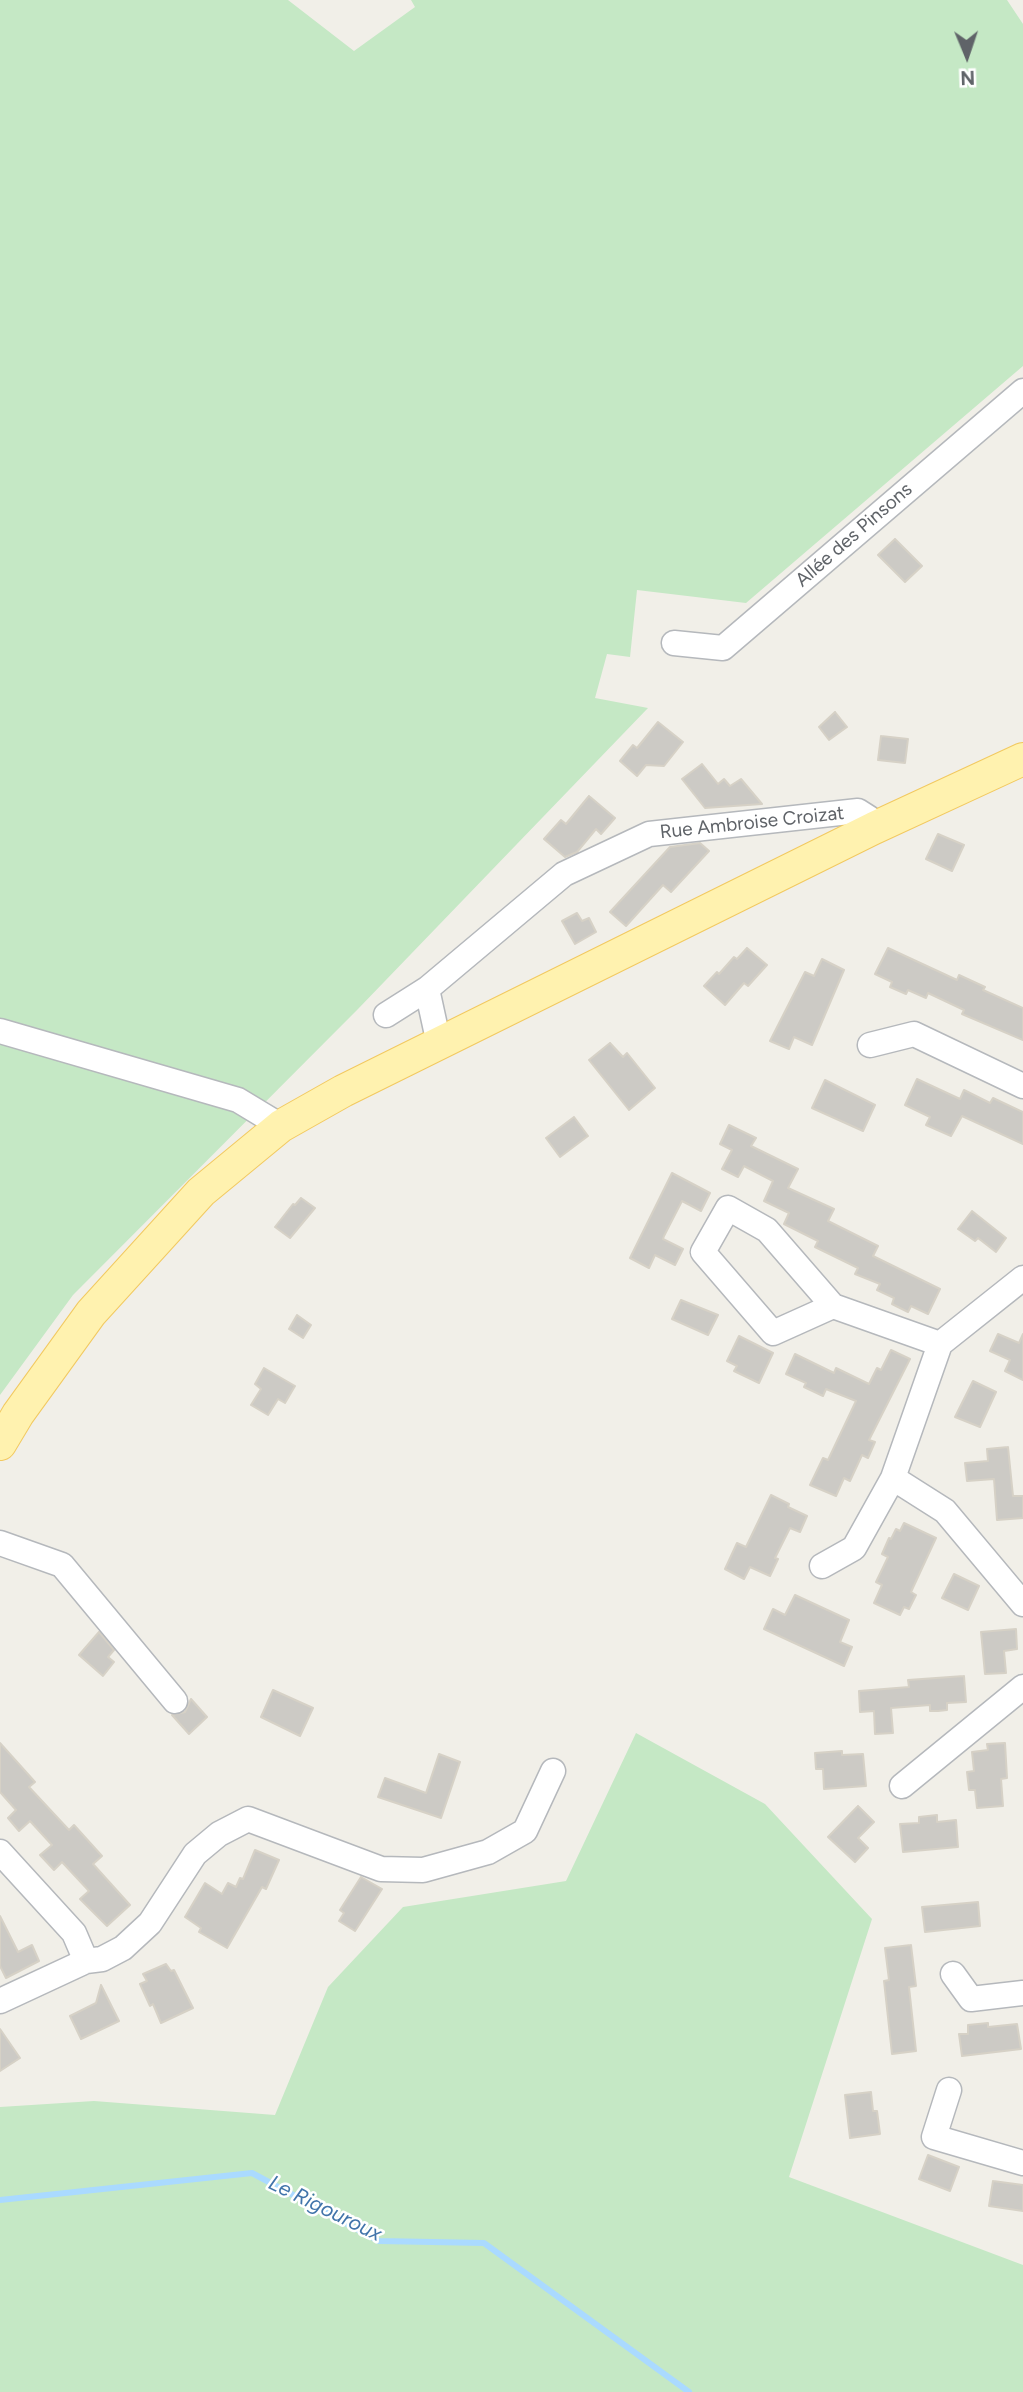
<!DOCTYPE html>
<html>
<head>
<meta charset="utf-8">
<style>
	body { margin:0 }
	#map { position:relative; width:1023px; height:2392px; overflow:hidden; background:#f1efe8; font-family:Figtree,sans-serif }
	canvas { display:block }
	.north { position:absolute; left:932px; top:21px; width:70px; height:70px; -webkit-text-stroke:5px #fff; paint-order:stroke; rotate:178deg; font-size:19px; font-weight:700; line-height:28px; text-align:center; color:#5f6368 }
	.north::after { content:''; display:block; margin:auto; width:24px; height:32px; background:#5f6368; clip-path:polygon(50% 0,100% 100%,50% 72%,0 100%) }
</style>
</head>
<body>
<div id="map">
<canvas width="1023" height="2392"></canvas>
<div class="north">N</div>
</div>
<script>
const c = document.querySelector('canvas').getContext('2d');
c.lineJoin = 'round';
function fillPath(path, color) { c.fillStyle = color; c.fill(path, 'evenodd'); }
const toPath = rows => new Path2D(rows.map(r => 'M' + r).join(''));
function trace(path, color, width, dash) { c.strokeStyle = color; c.lineWidth = width; c.lineCap = dash ? 'butt' : 'round'; c.setLineDash(dash || []); c.stroke(path); }
function write(font, color, halo, rows, align = 'center') {
  c.font = font + ' Figtree,sans-serif'; c.lineWidth = 5; c.setLineDash([]); c.textBaseline = 'middle'; c.strokeStyle = halo; c.fillStyle = color; for (const [text, x, y, turn = 0] of rows) {
    c.save(); c.translate(x, y); c.rotate((+turn || 0) * Math.PI / 180); c.textAlign = isNaN(turn) ? turn : align; if (halo) c.strokeText(text, 0, 0); c.fillText(text, 0, 0); c.restore();
  }
}
fillPath(toPath([
	[0,0,288,0,354,51,415,7,411,0,1007,0,1023,24,1023,366,746,603,637,590,630,657,607,654,595,698,648,708,358,1009,73,1295,0,1395],
	[636,1733,765,1804,872,1919,789,2177,1023,2265,1023,2392,0,2392,0,2107,94,2101,275,2115,328,1987,403,1907,566,1881]
]), '#c5e8c5');
trace(toPath([
	[0,2200,252,2173,379,2241,484,2243,689,2392]
]), '#aadaff', 6);
const building = toPath([
	[895,539,922,566,905,582,878,555,895,539],
	[835,712,847,727,829,740,819,727,835,712],
	[658,722,683,742,664,766,646,765,637,776,620,761,633,745,637,748,658,722],
	[881,736,908,739,905,763,878,760,881,736],
	[702,764,718,784,724,779,730,786,741,779,762,804,705,808,682,779,702,764],
	[589,796,615,818,601,834,596,829,577,852,565,857,544,839,561,820,566,824,589,796],
	[938,834,964,845,952,871,926,859,938,834],
	[700,843,709,851,671,892,663,885,626,926,610,912,670,847,700,843],
	[577,913,582,921,589,918,596,932,575,944,562,921,577,913],
	[747,948,767,965,748,986,744,983,725,1005,704,986,717,972,719,974,734,957,737,959,747,948],
	[888,948,957,980,959,975,985,987,983,990,1023,1008,1023,1040,962,1014,964,1010,928,993,926,998,908,990,906,994,890,987,892,982,875,974,888,948],
	[822,959,844,970,812,1045,794,1037,789,1049,770,1041,805,972,814,976,822,959],
	[610,1043,623,1057,627,1053,655,1088,629,1110,589,1060,610,1043],
	[917,1079,960,1099,964,1090,990,1103,993,1098,1023,1112,1023,1144,962,1116,951,1136,926,1125,930,1117,905,1105,917,1079],
	[825,1080,875,1105,863,1131,812,1108,825,1080],
	[574,1117,588,1136,560,1157,546,1138,574,1117],
	[729,1125,756,1138,751,1146,798,1169,788,1188,834,1209,828,1221,878,1246,873,1256,940,1289,928,1314,911,1306,908,1312,892,1304,894,1298,877,1290,880,1284,855,1274,858,1268,815,1247,818,1241,784,1224,789,1213,764,1201,773,1181,744,1166,738,1177,722,1169,732,1150,720,1144,729,1125],
	[672,1173,710,1193,701,1211,682,1201,664,1236,663,1239,683,1249,675,1265,655,1255,649,1268,630,1258,672,1173],
	[301,1198,315,1208,290,1238,275,1227,293,1204,295,1205,301,1198],
	[972,1211,1006,1238,996,1252,978,1238,975,1241,958,1229,972,1211],
	[681,1300,718,1315,708,1335,672,1319,681,1300],
	[297,1315,311,1325,303,1338,289,1329,297,1315],
	[998,1334,1019,1343,1023,1334,1023,1380,1005,1371,1010,1360,990,1351,998,1334],
	[739,1336,773,1353,759,1383,734,1371,737,1366,727,1361,739,1336],
	[891,1350,910,1359,869,1440,875,1442,868,1458,862,1455,850,1481,844,1478,836,1496,810,1485,823,1458,828,1460,856,1401,826,1389,823,1396,804,1387,806,1383,786,1374,795,1354,834,1373,836,1368,869,1384,877,1368,881,1370,891,1350],
	[264,1368,295,1386,285,1403,278,1399,268,1415,251,1405,261,1389,255,1384,264,1368],
	[973,1381,996,1392,980,1427,955,1417,973,1381],
	[1008,1447,1013,1496,1023,1496,1023,1518,997,1520,994,1479,967,1481,965,1463,988,1461,987,1449,1008,1447],
	[771,1495,789,1504,788,1507,807,1516,800,1532,790,1528,775,1558,778,1559,770,1576,750,1567,744,1579,725,1569,737,1543,746,1547,771,1495],
	[904,1523,936,1538,911,1592,916,1595,909,1609,904,1607,900,1615,874,1603,882,1585,876,1582,888,1557,882,1554,889,1538,891,1539,896,1529,900,1531,904,1523],
	[954,1574,979,1586,968,1610,942,1598,954,1574],
	[795,1595,849,1620,840,1642,852,1647,844,1666,764,1629,773,1609,785,1615,795,1595],
	[1016,1629,1017,1649,1004,1651,1006,1673,985,1674,981,1632,1016,1629],
	[99,1632,114,1650,108,1657,114,1662,103,1676,79,1655,99,1632],
	[964,1676,966,1702,947,1703,947,1710,938,1711,930,1711,930,1705,891,1708,893,1733,875,1734,874,1711,860,1712,859,1691,909,1687,908,1680,964,1676],
	[273,1690,313,1708,300,1736,261,1717,273,1690],
	[191,1699,207,1717,189,1734,172,1715,185,1712,191,1699],
	[0,1743,35,1782,29,1787,69,1830,74,1825,102,1856,93,1864,130,1905,107,1926,80,1899,89,1891,62,1862,54,1870,40,1855,52,1845,30,1821,19,1831,8,1818,16,1810,0,1792,0,1743],
	[1005,1743,1007,1778,1001,1779,1003,1806,977,1808,975,1790,969,1790,967,1772,974,1771,972,1752,988,1750,987,1744,1005,1743],
	[842,1751,842,1755,863,1754,866,1786,824,1789,823,1769,816,1769,815,1753,842,1751],
	[439,1754,460,1762,441,1818,378,1797,385,1778,426,1793,439,1754],
	[858,1806,874,1822,858,1838,868,1848,855,1862,828,1837,858,1806],
	[937,1815,937,1822,956,1820,958,1847,903,1852,900,1824,919,1823,919,1817,937,1815],
	[255,1850,279,1860,266,1889,262,1887,227,1948,199,1932,201,1928,185,1917,205,1883,222,1894,228,1883,236,1887,240,1878,243,1879,255,1850],
	[361,1877,382,1889,355,1931,339,1921,344,1913,340,1910,361,1877],
	[978,1902,980,1926,925,1932,922,1907,978,1902],
	[0,1916,18,1952,32,1945,39,1961,6,1978,0,1966,0,1916],
	[911,1945,916,1986,909,1987,916,2051,892,2054,884,1981,889,1980,885,1948,911,1945],
	[166,1964,171,1971,174,1970,193,2008,161,2023,153,2004,150,2006,140,1984,147,1981,143,1974,166,1964],
	[101,1985,119,2021,81,2039,70,2016,96,2003,101,1985],
	[988,2023,988,2027,1017,2024,1021,2049,962,2056,959,2034,968,2034,968,2025,988,2023],
	[0,2029,20,2058,0,2071,0,2029],
	[871,2092,873,2111,877,2111,880,2134,850,2138,845,2095,871,2092],
	[928,2155,959,2167,950,2191,919,2179,928,2155],
	[993,2181,1023,2185,1023,2211,989,2206,993,2181]
]);
fillPath(building, '#cccac5');
trace(building, '#d6d1c6', 2);
const minor = toPath([
	[674,643,723,648,1023,391],
	[427,989,439,1044],
	[386,1015,427,989,564,874,649,834,858,811,869,818,874,828],
	[0,1031,238,1100,281,1126],
	[870,1045,914,1034,1023,1086],
	[1023,1278,940,1344,893,1478,945,1511,1023,1604],
	[833,1306,773,1333,703,1252,728,1208,767,1230,833,1306,940,1344],
	[0,1543,62,1565,175,1701],
	[822,1566,854,1548,893,1478],
	[902,1786,1023,1687],
	[0,1852,74,1933,86,1961],
	[953,1974,971,1999,1023,1993],
	[0,2001,86,1961,102,1959,123,1948,150,1923,195,1854,219,1834,248,1819,381,1869,423,1870,488,1852,525,1831,553,1771],
	[949,2090,934,2137,1023,2163]
]);
const major = toPath([
	[0,1444,18,1414,91,1313,201,1192,281,1126,343,1091,874,828,1023,759]
]);
trace(minor, '#b5b8bc', 27);
trace(major, '#f2c960', 34);
trace(minor, '#fff', 24);
trace(major, '#fff2af', 32);
write('19px', '#5f6368', '#fff', [
	["Allée des Pinsons",854,535,-41],
	["Rue Ambroise Croizat",752,823,-6]
]);
write('italic 21px', '#4174aa', '#fff', [
	["Le Rigouroux",325,2209,26]
]);
</script>
</body>
</html>
